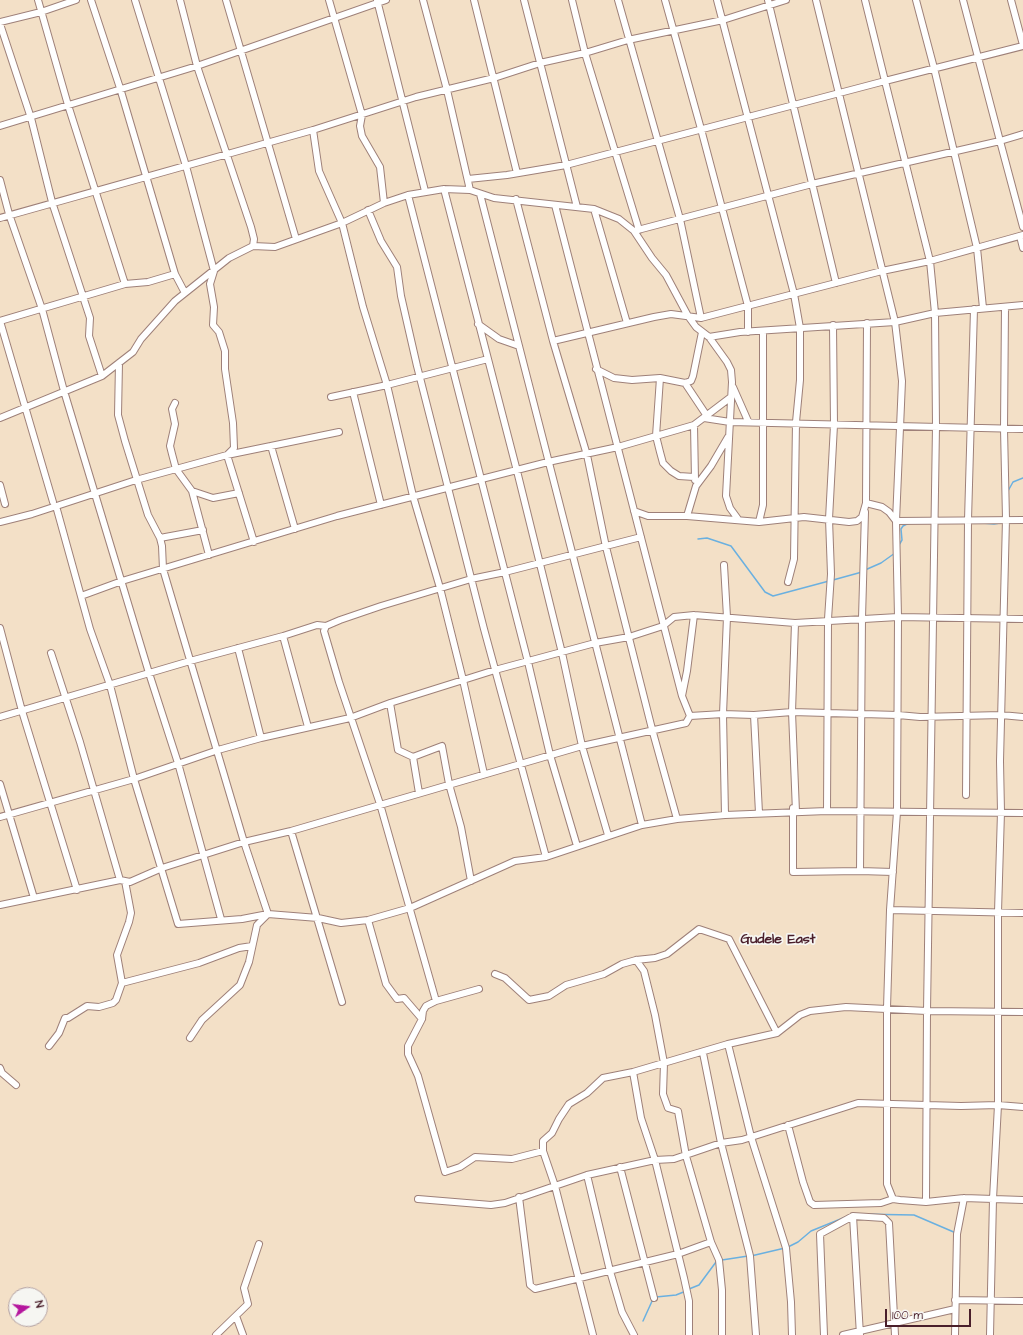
<!DOCTYPE html>
<html>
<head>
<meta charset="utf-8">
<style>
	body { margin:0 }
	#map { position:relative; width:1023px; height:1335px; overflow:hidden; background:#f3e0c7; font-family:"Architects Daughter",sans-serif }
	canvas { display:block }
	.north { position:absolute; left:8px; top:1287px; width:40px; height:40px; box-sizing:border-box; background:#f6f6f2; border:1px solid #b1a0a2; border-radius:50%; rotate:76deg; font-size:11px; font-weight:700; line-height:16px; text-align:center; color:#4a1f2b }
	.north::after { content:''; display:block; margin:auto; width:14px; height:18px; background:#b5179e; clip-path:polygon(50% 0,100% 100%,50% 72%,0 100%) }
	.scale { position:absolute; left:885px; top:1309px; width:86px; height:18px; box-sizing:border-box; border:2px solid #4a1f2b; border-top:0; padding-left:5px; font-size:12px; line-height:14px; white-space:nowrap; color:#4a1f2b; -webkit-text-stroke:3px #f6f6f2; paint-order:stroke }
</style>
</head>
<body>
<div id="map">
<canvas width="1023" height="1335"></canvas>
<div class="north">N</div>
<div class="scale">100 m</div>
</div>
<script>
const c = document.querySelector('canvas').getContext('2d');
c.lineJoin = 'round';
const toPath = rows => new Path2D(rows.map(r => 'M' + r).join(''));
function trace(path, color, width, dash) { c.strokeStyle = color; c.lineWidth = width; c.lineCap = dash ? 'butt' : 'round'; c.setLineDash(dash || []); c.stroke(path); }
function write(font, color, halo, rows, align = 'center') {
  c.font = font + ' "Architects Daughter",sans-serif'; c.lineWidth = 3.5; c.setLineDash([]); c.textBaseline = 'middle'; c.strokeStyle = halo; c.fillStyle = color; for (const [text, x, y, turn = 0] of rows) {
    c.save(); c.translate(x, y); c.rotate((+turn || 0) * Math.PI / 180); c.textAlign = isNaN(turn) ? turn : align; if (halo) c.strokeText(text, 0, 0); c.fillText(text, 0, 0); c.restore();
  }
}
trace(toPath([
	[1008,491,1013,482,1023,478],
	[982,523,994,524,1000,523],
	[698,539,707,538,731,546,765,592,773,596,829,581],
	[899,545,902,540,901,529,903,526,909,523],
	[865,570,881,563,895,553],
	[833,580,862,572],
	[856,1214,914,1215,956,1233],
	[788,1247,798,1242,811,1231,848,1216],
	[751,1256,785,1248],
	[722,1260,748,1256],
	[689,1289,699,1285,716,1262],
	[656,1297,676,1295,686,1291],
	[643,1321,653,1299]
]), '#6ab0e0', 1.5);
const street = toPath([
	[38,0,68,105,125,284],
	[91,0,120,88,175,274,185,293],
	[135,0,186,166,214,271,210,284,214,307,213,325,219,332,225,351,225,369,233,423,234,448,227,455,254,542],
	[180,0,197,66,251,227,254,239,253,246],
	[226,0,296,239],
	[329,0,362,115,360,126,362,136,380,167,384,203],
	[377,0,425,191],
	[423,0,447,90,470,190],
	[474,0,517,173],
	[524,0,577,207],
	[572,0,585,53,639,230],
	[618,0,680,219,701,318],
	[665,0,701,129,748,306,748,332],
	[717,0,794,294,800,328,800,380,796,422,794,559,788,582],
	[768,0,836,283],
	[816,0,895,322,902,381,896,521,898,617,897,812,890,910,887,1008,887,1184,893,1199,900,1200,926,1202,964,1198,1023,1200],
	[865,0,885,81,1023,46],
	[916,0,934,68,977,248,983,308],
	[1011,0,1023,45],
	[0,22,41,12,76,0],
	[0,24,31,118,52,202,90,318,89,336,102,376],
	[0,126,197,66,386,0],
	[313,130,319,171,342,223,363,307,387,385,413,496,440,588,463,680,484,774],
	[1023,134,1000,141,1023,227],
	[468,179,507,175,566,165,885,81,930,261,935,313,936,426,927,1011,926,1202],
	[0,180,9,214,42,309,64,391,149,673,178,763,221,919],
	[480,194,642,825],
	[408,195,528,662,550,755,577,846],
	[516,199,553,341,587,455,606,547,652,729,677,819],
	[555,205,682,696],
	[594,209,627,323],
	[368,210,381,241,397,267,401,296,417,366,484,629,546,857],
	[0,218,313,130,416,97,494,78,540,63,585,53,628,40,723,20,786,0],
	[634,231,812,184,1000,141,963,0],
	[1020,236,1023,248],
	[0,321,53,502],
	[0,321,125,284,148,282,175,274],
	[478,324,499,339,519,346],
	[709,337,740,332,895,322,935,313,1023,305],
	[553,341,654,317,671,314,701,318,882,271,930,261,1023,235],
	[119,363,118,415,125,441,148,515,160,538,162,546,163,569,244,842,268,914,257,925,249,962,240,985,202,1020,190,1038],
	[596,369,614,378,632,380,660,378,685,383,691,381,693,376,702,332],
	[660,378,656,436,660,452,663,463,671,471,679,476,694,477],
	[685,383,707,416],
	[733,387,748,421],
	[353,392,381,505],
	[331,397,387,385,488,359],
	[175,403,172,409,175,424,170,446,172,454,176,469,192,491,209,555],
	[0,418,102,376,133,352,141,339,175,301,229,258,253,246,275,247,342,223,384,203,408,195,444,189,470,190,494,198,594,209,619,219,634,231,652,258,666,275,688,316,696,327,709,337,727,362,731,370,732,382,726,496,730,508,738,519],
	[704,418,730,422,1023,429],
	[694,425,695,480],
	[271,446,295,529],
	[0,485,5,504],
	[192,491,213,498,239,493],
	[866,503,882,507,889,512,896,521,1023,520],
	[56,506,90,629,110,685,134,779,178,924,242,919,268,914,318,918,341,923,368,920,410,908,515,861,546,857,642,825,677,819,725,815,827,811,828,621],
	[634,511,648,516,687,516,759,522,804,517,849,522,857,521,862,517,866,503,867,323],
	[687,516,696,486,711,466,728,437],
	[0,522,32,514,136,480,227,455,339,432],
	[759,522,763,505,763,331],
	[160,538,203,530],
	[724,565,727,617,723,714,725,815],
	[81,596,122,581,337,516,548,462,618,447,694,425,731,397],
	[828,619,831,574,829,519,834,425,833,325],
	[795,623,792,712,796,812],
	[0,628,22,711,77,890],
	[283,636,308,727],
	[238,648,261,738],
	[51,653,80,742,120,880],
	[390,703,398,750,413,757,419,793],
	[754,715,759,813],
	[690,716,682,696,687,671,694,615],
	[0,717,190,661,283,636,317,625,326,626],
	[413,757,442,746,449,784,461,827,471,881],
	[0,784,34,898],
	[966,795,968,520,974,309],
	[793,808,793,872,860,871,893,872],
	[827,811,1023,813],
	[0,817,134,779,218,750,261,738,350,718,390,703,495,670,595,643,629,637,663,626,674,617,694,615,795,623,898,617,1023,619],
	[291,831,342,1002],
	[608,835,582,746,686,723,690,716,723,714,754,715,792,712,898,715,920,717,1001,715,1023,717],
	[860,871,862,618,865,512],
	[0,905,120,880,130,882,162,868,244,842,291,831,582,746,562,653,517,471,444,189],
	[890,910,1023,913],
	[368,920,386,984,397,999,404,998,422,1019],
	[636,960,644,971,655,1015,664,1063,663,1094,668,1108,678,1111,686,1156,711,1242,719,1260,722,1290,722,1335],
	[495,974,505,978,529,1000,549,996,566,985,604,974,622,964,636,960,655,958,667,954,699,929,729,939,777,1033],
	[122,983,199,963,239,948,252,946],
	[479,989,436,1001,426,1006,423,1011,422,1019,408,1046,408,1054,418,1076,445,1172,460,1167,475,1157,512,1159,543,1151,555,1186,593,1335],
	[436,1001,380,804,339,682,324,631,326,626,340,620,381,606,471,579,505,572,641,537],
	[728,1044,751,1137,786,1248,791,1302,792,1335],
	[49,1046,59,1033,65,1018,68,1018,87,1006,99,1007,113,1003,116,1000,122,983,117,955,129,922,131,913,125,881],
	[703,1053,721,1143,750,1256,756,1335],
	[0,1068,2,1073,16,1085],
	[633,1072,641,1118,655,1160,684,1278,689,1301,689,1335],
	[788,1125,803,1182,810,1202,814,1205,881,1203,893,1199],
	[543,1151,543,1141,552,1133,559,1119,569,1104,587,1093,603,1078,633,1072,728,1044,777,1033,800,1015,810,1011,846,1007,927,1011,1023,1012],
	[620,1167,654,1298],
	[587,1175,610,1271,622,1312,634,1335],
	[519,1197,530,1285,535,1289,678,1254,711,1242],
	[418,1199,491,1205,505,1203,587,1175,655,1160,674,1159,721,1143,742,1140,858,1103,961,1106,998,1105,1023,1107],
	[853,1216,860,1335],
	[955,1300,1023,1301],
	[236,1316,243,1335],
	[216,1335,248,1304,244,1288,259,1244],
	[824,1335,820,1234,853,1216,884,1218,889,1223,895,1335],
	[843,1335,955,1309],
	[955,1335,957,1234,964,1198],
	[990,1335,993,1199,998,1105,998,912,1001,812,1000,761,1006,519,1004,429,1005,307]
]);
trace(street, '#9e8079', 8);
trace(street, '#fff', 6);
write('bold 14px', '#4a1f2b', '#f6f6f2', [
	["Gudele East",778,940]
]);
</script>
</body>
</html>
